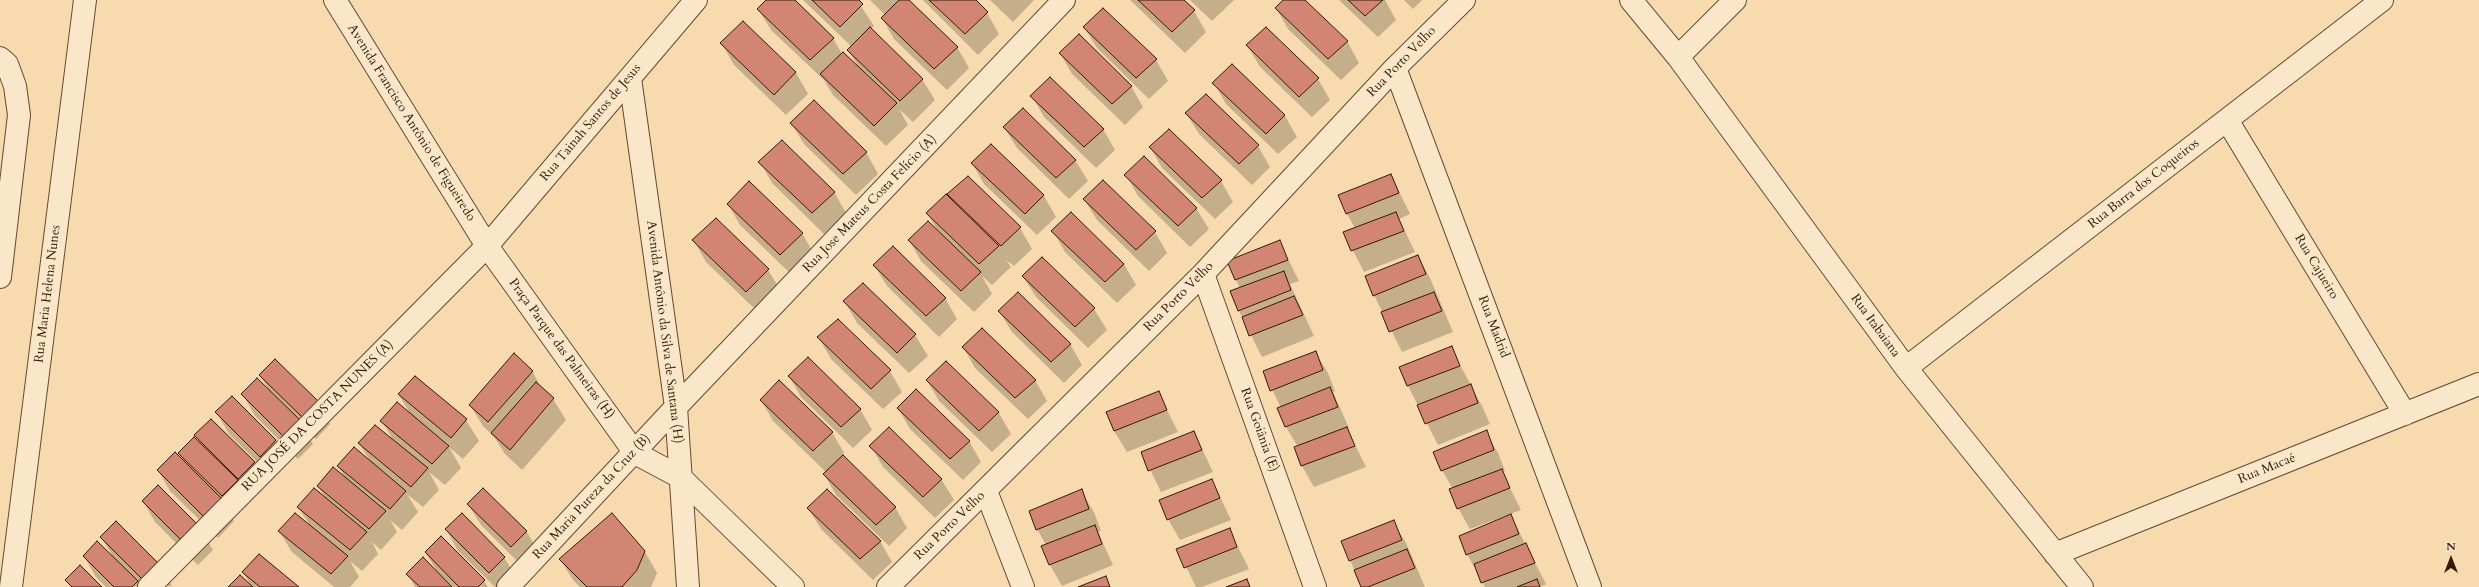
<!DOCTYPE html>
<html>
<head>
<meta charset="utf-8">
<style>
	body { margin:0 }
	#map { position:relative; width:2479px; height:587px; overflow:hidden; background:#f7daad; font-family:Cardo,serif }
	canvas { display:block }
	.north { position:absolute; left:2431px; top:539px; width:40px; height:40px; -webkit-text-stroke:3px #fae7ca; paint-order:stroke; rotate:0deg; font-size:11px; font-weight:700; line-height:16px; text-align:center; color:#331a04 }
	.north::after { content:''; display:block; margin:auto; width:14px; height:18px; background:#331a04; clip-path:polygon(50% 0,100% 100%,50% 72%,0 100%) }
</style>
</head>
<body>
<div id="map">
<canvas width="2479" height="587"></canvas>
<div class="north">N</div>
</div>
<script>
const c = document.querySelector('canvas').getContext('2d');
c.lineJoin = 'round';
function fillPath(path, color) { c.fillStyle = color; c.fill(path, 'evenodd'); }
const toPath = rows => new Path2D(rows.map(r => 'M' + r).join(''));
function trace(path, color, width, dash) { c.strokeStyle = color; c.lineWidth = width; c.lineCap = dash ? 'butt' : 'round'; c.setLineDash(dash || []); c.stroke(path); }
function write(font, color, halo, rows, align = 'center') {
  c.font = font + ' Cardo,serif'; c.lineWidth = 4; c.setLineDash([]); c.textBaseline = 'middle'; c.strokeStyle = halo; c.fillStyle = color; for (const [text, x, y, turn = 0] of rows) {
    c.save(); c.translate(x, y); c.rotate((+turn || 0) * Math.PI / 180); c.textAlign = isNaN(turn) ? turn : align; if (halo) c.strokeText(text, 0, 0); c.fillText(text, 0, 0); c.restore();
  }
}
fillPath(toPath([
	[768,0,793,0,833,38,842,54,858,66,848,50,852,47,803,0,857,0,874,26,871,29,922,79,935,100,913,122,899,109,908,125,886,146,833,95,824,80,771,30,758,9],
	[870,0,908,0,957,47,969,68,947,90,894,39,882,18,885,15],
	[923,0,974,0,987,13,999,34,978,55],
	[990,0,1034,0,1013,22],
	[1130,0,1183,0,1194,11,1206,32,1185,53],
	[1190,0,1234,0,1212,21],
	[1285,0,1304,0,1347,41,1359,63,1341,80,1288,29,1276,8],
	[1339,0,1385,0,1396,20,1378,37],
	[1404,0,1422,0,1413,9],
	[1103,9,1156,60,1168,81,1149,99,1097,48,1084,27],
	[743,22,796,73,808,94,786,115,734,65,722,44],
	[1247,45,1318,79,1330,100,1312,117,1260,67],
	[1060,53,1131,86,1143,107,1125,125,1072,74],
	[1232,65,1285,116,1297,137,1278,154,1226,104,1214,83],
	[1205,95,1258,146,1270,167,1252,185,1199,134,1186,113],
	[1032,96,1103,129,1115,150,1096,168,1044,117],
	[791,123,866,152,878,174,856,195,804,144],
	[1004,127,1075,160,1088,181,1069,199,1017,148],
	[991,146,1044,196,1056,217,1037,235,984,184,972,163],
	[1150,147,1221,181,1233,202,1215,219,1162,168],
	[760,162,834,192,846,213,824,234,772,183],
	[1126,175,1196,208,1209,229,1190,247,1138,196],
	[1391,175,1410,214,1399,219,1415,252,1364,272,1344,233,1355,228,1347,214],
	[1103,181,1155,232,1167,253,1149,271,1097,220,1084,199],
	[949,194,1020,228,1032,249,1014,266,1006,260,1011,267,992,285,982,276,992,294,974,312,921,261,909,240,938,231,927,213,952,201],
	[728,204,802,233,814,254,793,276,740,225],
	[716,219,768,270,781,291,758,312,706,262,694,241],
	[1053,231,1124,264,1136,285,1117,303,1065,252],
	[1279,241,1299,281,1290,284,1314,336,1262,357,1239,311,1240,288,1236,280],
	[1418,256,1430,278,1453,332,1402,352,1374,295],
	[1042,258,1094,309,1107,330,1088,348,1036,297,1023,276],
	[874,265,945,298,957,319,939,337,887,286],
	[863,284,915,335,928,356,909,373,857,323,845,302],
	[999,311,1070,344,1082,365,1064,383,1012,332],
	[819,338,890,371,902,392,883,409,831,359],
	[963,347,1035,380,1047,401,1028,419,975,368],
	[1451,348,1482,406,1490,424,1438,445,1408,386],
	[1315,352,1328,373,1335,391,1333,392,1349,428,1347,429,1366,467,1314,487,1302,466,1295,448,1298,447,1286,427,1279,408,1281,408,1264,372],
	[946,362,999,413,1011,434,992,452,939,401,927,380],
	[532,371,541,387,553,399,566,420,522,470,505,454,495,438,483,426,470,405],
	[260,375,318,403,330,424,316,439,304,428,313,444,298,459,255,416,243,395,270,392],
	[789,376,860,409,872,430,853,448,801,397],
	[415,377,466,420,479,441,463,459,449,447,461,468,445,485,429,472,439,490,423,507,407,494,418,512,402,530,390,520,397,532,381,550,372,542,378,554,362,571,350,561,359,577,350,587,334,587,292,552,279,531,309,524,298,507,325,498,318,486,345,478,338,466,370,461,359,443,393,440,382,421,411,415,399,395],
	[1158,392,1178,432,1127,452,1114,431],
	[232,397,276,441,288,462,272,477,229,434,217,413],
	[761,400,832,432,844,453,842,456,895,507,907,528,889,546,836,495,824,474,826,472,773,421],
	[898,408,969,441,981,462,963,480,910,429],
	[211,420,254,463,266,484,229,512,234,521,218,538,170,491,158,470,184,461,179,453,201,445,196,435],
	[1194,432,1213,472,1161,492,1142,453],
	[1486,432,1498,453,1505,471,1502,472,1521,510,1470,529,1458,508,1453,489,1442,470],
	[871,446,941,479,954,500,935,518,883,467],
	[1212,480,1231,520,1180,540,1168,519],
	[483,489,527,532,539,553,524,568,481,525,468,504],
	[1081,491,1094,512,1101,531,1098,532,1113,565,1062,586,1050,565,1043,546,1046,545,1037,529],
	[143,501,201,529,213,550,198,565,155,522],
	[808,508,880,541,892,562,873,580,821,529],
	[1511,516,1546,584,1540,587,1485,587,1467,554],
	[1393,522,1406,543,1425,587,1362,587,1350,560],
	[446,529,504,557,517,579,508,587,495,587,458,551],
	[1229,529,1249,569,1202,587,1196,587,1178,550],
	[101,537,159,565,172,586,106,587,96,577,84,556,112,555],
	[645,552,657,573,651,587,580,587,573,580,560,559],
	[426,553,484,581,488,587,415,587,408,574,438,573],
	[243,572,297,587,230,587,251,586]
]), '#0003');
const building = toPath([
	[766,0,795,0,834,38,810,60,757,9,766,0],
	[812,0,859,0,863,4,840,27,812,0],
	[899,0,909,0,958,47,934,69,881,18,899,0],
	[929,0,976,0,988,12,965,34,929,0],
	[1138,0,1184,0,1195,10,1172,32,1138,0],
	[1283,0,1305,0,1348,41,1328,59,1275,8,1283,0],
	[1348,0,1383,0,1365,16,1348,0],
	[1103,8,1157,59,1136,78,1083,27,1103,8],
	[743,21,796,72,774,95,720,43,743,21],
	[870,27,923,79,900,101,847,50,870,27],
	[1266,27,1319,78,1299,97,1246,45,1266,27],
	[1079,34,1132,86,1112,104,1059,53,1079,34],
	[843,52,897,103,874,126,820,74,843,52],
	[1232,64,1285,115,1266,134,1212,83,1232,64],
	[1050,77,1104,129,1084,147,1030,96,1050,77],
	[1206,94,1259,145,1239,164,1185,113,1206,94],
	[814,100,867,152,843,174,790,123,814,100],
	[1023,108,1076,160,1056,178,1003,127,1023,108],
	[1169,129,1222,180,1202,198,1149,147,1169,129],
	[782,140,835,192,812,213,758,162,782,140],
	[991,144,1044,195,1025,214,971,163,991,144],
	[1144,156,1197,208,1178,226,1124,175,1144,156],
	[1391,174,1399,193,1346,214,1338,195,1391,174],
	[968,176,1021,227,1001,246,947,194,968,176],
	[1103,180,1156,231,1136,250,1083,199,1103,180],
	[749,181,803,233,780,255,727,204,749,181],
	[946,194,999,246,979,264,926,213,946,194],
	[1071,212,1124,264,1105,282,1051,231,1071,212],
	[1396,212,1404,231,1351,251,1343,232,1396,212],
	[716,218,769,269,746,292,692,240,716,218],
	[928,221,981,272,961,291,908,240,928,221],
	[1280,240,1288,260,1235,280,1227,261,1280,240],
	[893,246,946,298,926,316,873,265,893,246],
	[1418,255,1426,274,1373,296,1365,276,1418,255],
	[1042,257,1095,308,1075,327,1022,276,1042,257],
	[1284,271,1291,290,1238,311,1230,291,1284,271],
	[863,283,916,334,897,353,843,301,863,283],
	[1018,292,1071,344,1051,362,998,311,1018,292],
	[1434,292,1442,311,1389,332,1381,312,1434,292],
	[1294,296,1303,315,1249,336,1242,317,1294,296],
	[838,319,891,370,871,389,817,337,838,319],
	[982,328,1036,380,1015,398,962,347,982,328],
	[1452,346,1460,366,1407,386,1399,367,1452,346],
	[1316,351,1323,370,1270,391,1263,371,1316,351],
	[514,353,533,371,488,422,469,405,514,353],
	[808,357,861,409,841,427,788,376,808,357],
	[275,359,319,402,303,418,259,375,275,359],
	[946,361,999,412,979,431,926,380,946,361],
	[415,376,467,419,451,438,398,394,415,376],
	[257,378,302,422,285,438,241,394,257,378],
	[779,380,833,432,813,451,760,400,779,380],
	[536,382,554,398,510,450,491,433,536,382],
	[1471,384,1478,403,1425,424,1417,405,1471,384],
	[1330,387,1338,407,1285,427,1277,408,1330,387],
	[916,389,970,441,950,459,897,408,916,389],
	[1159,391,1167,410,1114,431,1106,412,1159,391],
	[232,396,276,440,260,457,215,412,232,396],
	[397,402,449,446,432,464,380,421,397,402],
	[211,419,255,462,238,479,194,435,211,419],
	[375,425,428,468,411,487,358,443,375,425],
	[889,427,942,479,923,497,869,446,889,427],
	[1347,427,1355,446,1301,466,1294,447,1347,427],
	[1487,430,1494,450,1441,471,1433,452,1487,430],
	[1194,431,1202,450,1148,471,1141,452,1194,431],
	[194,437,238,480,222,496,178,453,194,437],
	[354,447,406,491,390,509,337,466,354,447],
	[175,452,223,500,205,518,157,470,175,452],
	[843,455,896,507,876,525,823,474,843,455],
	[333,467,386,511,369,529,317,486,333,467],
	[1502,469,1510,488,1457,509,1449,489,1502,469],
	[1212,479,1220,498,1167,520,1159,500,1212,479],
	[158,485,202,529,186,545,142,501,158,485],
	[314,488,367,532,350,550,297,507,314,488],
	[483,488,527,531,511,547,467,504,483,488],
	[827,489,881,541,860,559,807,508,827,489],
	[1082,489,1089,509,1036,530,1029,511,1082,489],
	[295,513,348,556,331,574,278,531,295,513],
	[462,513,505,557,489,573,445,529,462,513],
	[612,513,645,551,637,570,622,587,587,587,559,559,612,513],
	[1511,514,1519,534,1466,555,1459,536,1511,514],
	[1394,520,1402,540,1349,561,1341,541,1394,520],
	[116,521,160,565,144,581,100,537,116,521],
	[1095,525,1102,544,1049,565,1041,546,1095,525],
	[1230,528,1237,547,1184,568,1176,549,1230,528],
	[441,536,485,580,478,587,459,587,425,552,441,536],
	[97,541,138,581,132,587,114,587,83,556,97,541],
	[1526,543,1535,563,1481,583,1474,564,1526,543],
	[1407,549,1415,568,1368,587,1361,587,1354,570,1407,549],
	[259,554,299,587,260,587,242,572,259,554],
	[423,557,452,587,420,587,406,574,423,557],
	[80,565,102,587,72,587,65,580,80,565],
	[240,575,253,587,228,587,240,575],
	[1106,576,1110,587,1078,587,1106,576],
	[1247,579,1250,587,1226,587,1247,579],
	[1537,579,1540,587,1517,587,1537,579]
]);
fillPath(building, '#d38574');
trace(building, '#331a04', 1);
const minor = toPath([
	[335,0,487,246,635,453,680,477,793,587],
	[1631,0,1678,57,1906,368,2082,587],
	[1678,57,1735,0],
	[0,58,7,64,15,86,19,115,0,277],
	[1395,68,1590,587],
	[630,78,676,407,688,587],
	[2227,120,2405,414],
	[1203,274,1315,587],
	[1906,368,2382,0],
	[986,491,1023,587],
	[2055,554,2479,384],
	[11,587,85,0],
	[149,587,487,246,696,0],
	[508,587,676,407,1064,0],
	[888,587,1203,274,1395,68,1464,0]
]);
trace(minor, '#644a2e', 24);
trace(minor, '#fae7ca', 22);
write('13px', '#331a04', '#fae7ca', [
	["Rua Porto Velho",1402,62,-46],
	["Avenida Francisco Antônio de Figueiredo",411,123,58],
	["Rua Tainah Santos de Jesus",591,123,-50],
	["Rua Barra dos Coqueiros",2144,184,-38],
	["Rua Jose Mateus Costa Felício (A)",870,204,-46],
	["Rua Cajueiro",2316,267,59],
	["Rua Maria Helena Nunes",48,294,-83],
	["Rua Porto Velho",1179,297,-45],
	["Rua Itabaiana",1875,326,54],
	["Rua Madrid",1493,327,69],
	["Avenida Antônio da Silva de Santana (H)",664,332,83],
	["Praça Parque das Palmeiras (H)",561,349,54],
	["RUA JOSÉ DA COSTA NUNES (A)",318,416,-45],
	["Rua Goiânia (E)",1259,430,70],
	["Rua Macaé",2267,469,-22],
	["Rua Maria Pureza da Cruz (B)",592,497,-47],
	["Rua Porto Velho",950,526,-44]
]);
</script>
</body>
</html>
